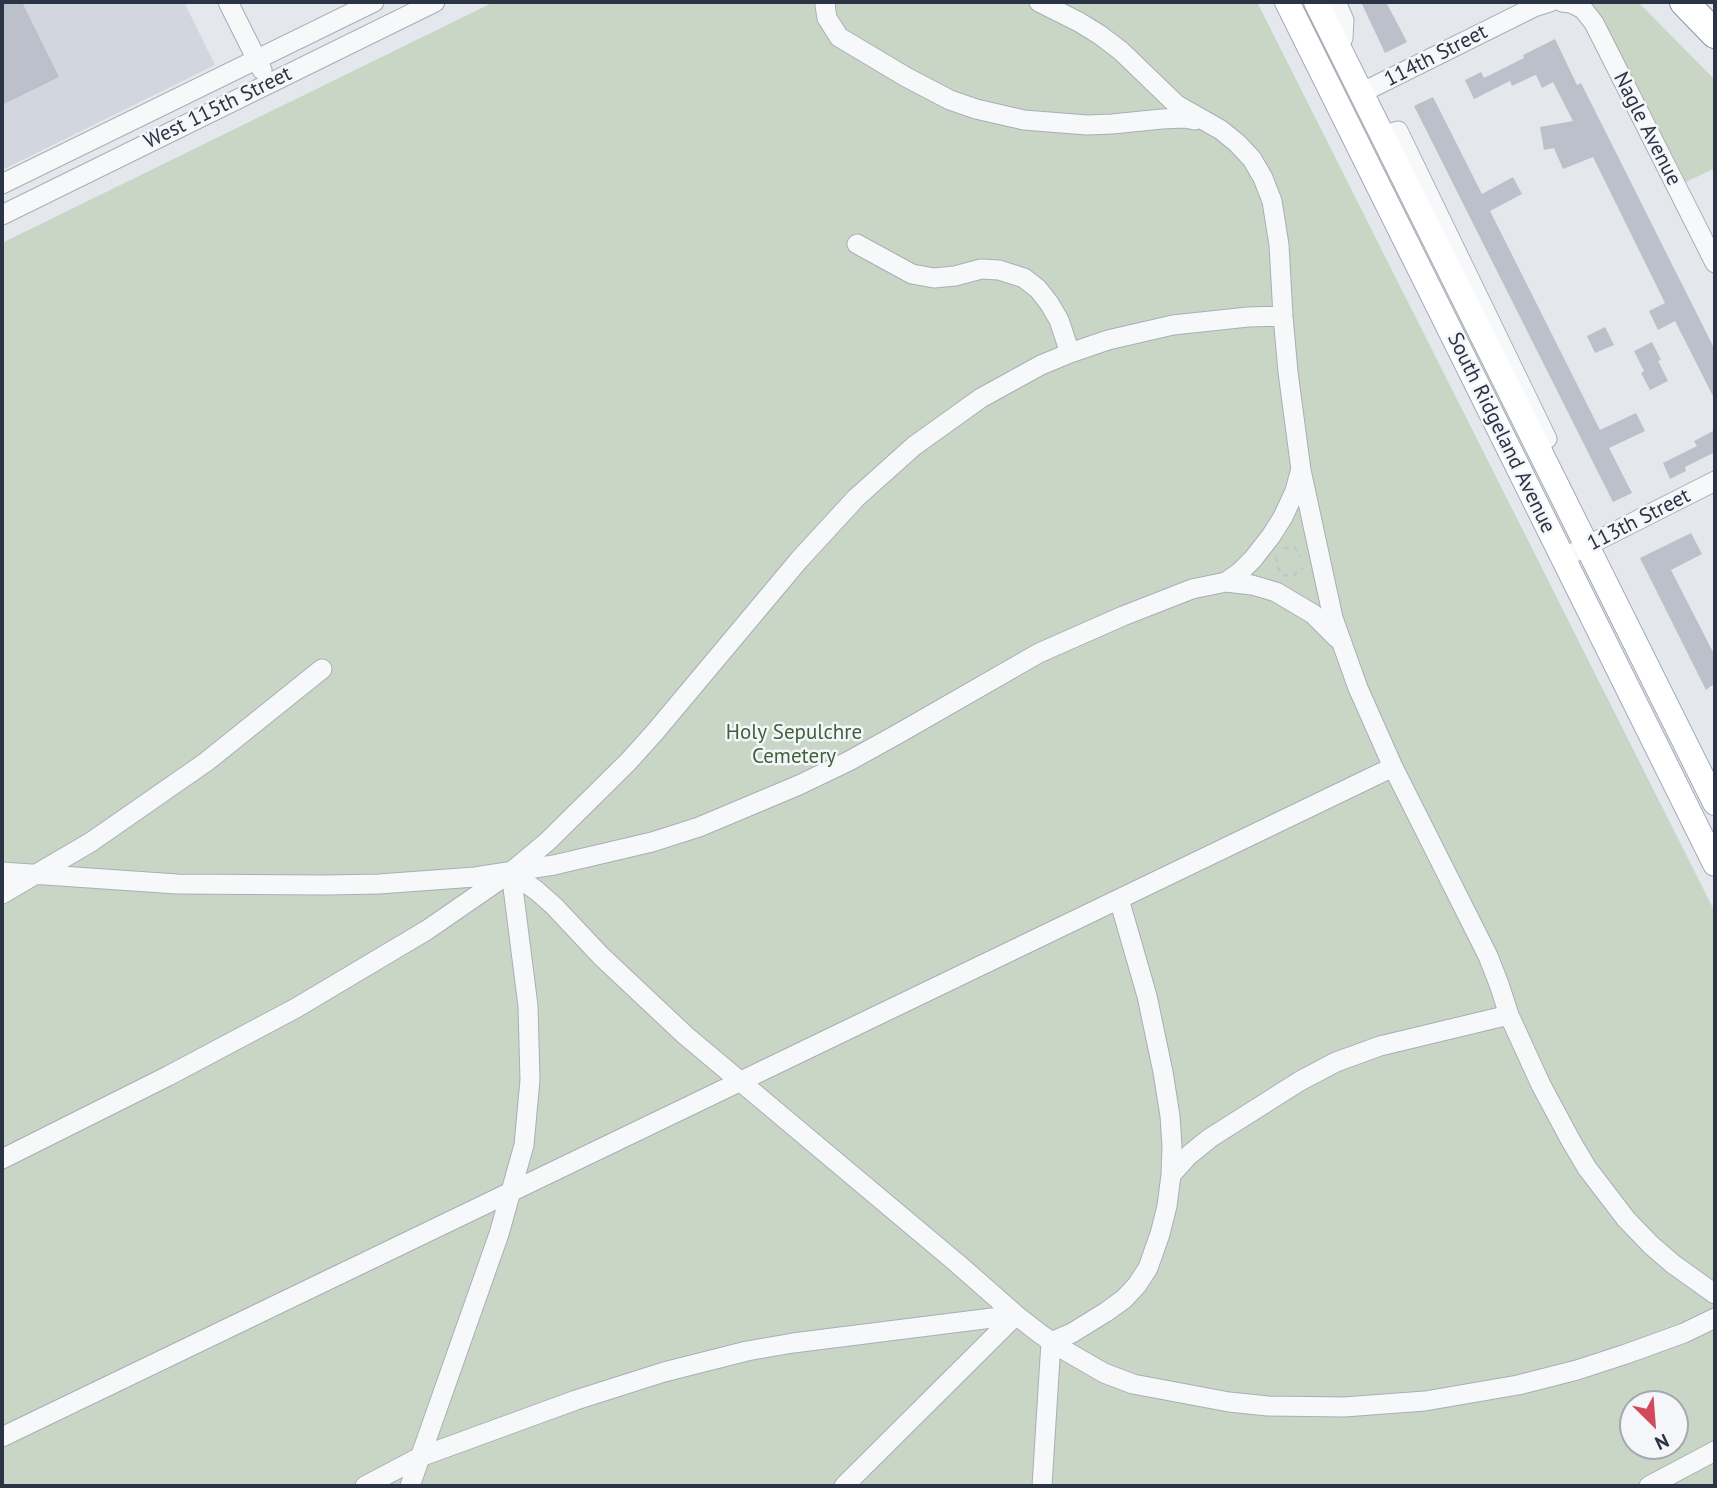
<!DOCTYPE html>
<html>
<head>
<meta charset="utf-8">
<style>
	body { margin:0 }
	#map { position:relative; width:1717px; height:1488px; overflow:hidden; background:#e4e7ec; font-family:"PT Sans",sans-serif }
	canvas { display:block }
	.frame { position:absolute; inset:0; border:4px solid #2b3445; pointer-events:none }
	.north { position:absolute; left:1619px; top:1390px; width:70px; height:70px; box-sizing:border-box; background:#f4f6f9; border:2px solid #a4a8b1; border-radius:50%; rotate:155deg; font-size:19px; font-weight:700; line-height:28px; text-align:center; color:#2b3445 }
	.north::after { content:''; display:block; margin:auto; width:24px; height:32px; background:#d1495b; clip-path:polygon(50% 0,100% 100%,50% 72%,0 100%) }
</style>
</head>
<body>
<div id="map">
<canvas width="1717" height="1488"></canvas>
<div class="frame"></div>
<div class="north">N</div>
</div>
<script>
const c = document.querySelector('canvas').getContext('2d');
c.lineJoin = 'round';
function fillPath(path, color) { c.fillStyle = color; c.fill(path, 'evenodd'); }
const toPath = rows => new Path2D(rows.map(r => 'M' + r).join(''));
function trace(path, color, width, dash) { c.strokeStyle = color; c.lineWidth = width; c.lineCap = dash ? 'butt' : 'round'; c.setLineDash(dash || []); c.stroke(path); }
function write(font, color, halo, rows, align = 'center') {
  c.font = font + ' "PT Sans",sans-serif'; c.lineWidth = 5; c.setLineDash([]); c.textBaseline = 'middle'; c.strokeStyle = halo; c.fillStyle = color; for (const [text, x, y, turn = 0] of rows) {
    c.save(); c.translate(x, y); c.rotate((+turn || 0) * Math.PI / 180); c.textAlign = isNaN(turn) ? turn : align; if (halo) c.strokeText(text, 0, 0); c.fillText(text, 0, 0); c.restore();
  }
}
fillPath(toPath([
	[2,2,184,2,215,65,2,170]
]), '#d2d6de');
fillPath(toPath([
	[494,2,1257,2,1715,912,1715,1486,2,1486,2,243],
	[1633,1404,1675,1404,1675,1446,1633,1446],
	[1583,2,1638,2,1715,80,1715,168,1686,182,1605,26]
]), '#c9d6c5');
fillPath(toPath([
	[2,2,22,2,59,77,2,105],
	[1361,2,1386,2,1407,42,1385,53],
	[1555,39,1577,85,1581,83,1715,350,1715,400,1675,321,1658,330,1649,311,1665,303,1593,157,1563,169,1554,148,1544,150,1540,127,1573,121,1553,82,1542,88,1536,75,1533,76,1512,86,1510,81,1474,99,1465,80,1481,72,1484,78,1524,58,1523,55],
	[1433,97,1482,194,1513,177,1522,194,1490,211,1600,430,1636,413,1645,431,1609,448,1632,493,1613,502,1414,106],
	[1605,327,1614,345,1595,353,1587,336],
	[1652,342,1661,360,1658,361,1668,381,1650,390,1641,373,1644,371,1634,351],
	[1715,430,1715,452,1685,467,1686,471,1670,479,1663,463,1697,446,1694,441],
	[1691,533,1702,554,1671,570,1715,656,1715,683,1706,690,1640,558]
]), '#bbc0ca');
const minor = toPath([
	[228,2,262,70],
	[826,2,825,5,827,18,839,37,906,77,950,100,976,109,1024,120,1087,125,1112,124,1162,119,1184,118,1195,120],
	[1039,2,1079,22,1100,35,1121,51,1177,105,1221,130,1237,143,1252,159,1263,178,1272,201,1279,245,1283,316,1288,372,1301,470,1333,618,1358,688,1393,767,1488,956,1499,984,1509,1015,1541,1085,1571,1141,1587,1168,1626,1219,1651,1245,1673,1264,1715,1294],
	[1336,2,1344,20,1343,38,1338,46],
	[1562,2,1571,3,1583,9,1594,23,1715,263],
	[1361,93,1534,7,1550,2],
	[1382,136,1398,131,1547,439],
	[2,184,374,2],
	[2,215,435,2],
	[857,244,912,274,934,278,955,276,981,269,999,270,1024,278,1038,289,1049,303,1059,320,1070,353],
	[1563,558,1715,481],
	[1226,582,1240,572,1253,559,1271,536,1283,517,1295,491,1300,472],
	[2,872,177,884,326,885,379,884,475,877,554,865,652,842,699,827,799,785,849,761,896,735,1039,653,1123,616,1192,589,1226,582,1252,585,1276,592,1313,614,1337,638],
	[2,894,91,842,206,762,322,669],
	[2,1159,168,1076,296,1008,427,930,511,872,548,841,628,762,655,732,799,560,856,498,914,446,981,398,1041,365,1070,353,1108,340,1173,325,1248,317,1283,316],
	[1171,1175,1189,1155,1210,1138,1300,1081,1336,1062,1380,1046,1509,1015],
	[2,1437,1393,767],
	[365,1486,420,1457,576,1400,664,1372,747,1351,793,1343,1016,1315],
	[410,1486,499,1234,524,1145,530,1080,528,1006,511,872,537,891,554,906,601,956,685,1035,958,1264,1016,1315,1039,1333,1059,1347,1104,1373,1133,1384,1229,1402,1268,1406,1344,1407,1425,1401,1518,1385,1577,1370,1626,1354,1684,1333,1715,1318],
	[844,1486,1016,1315],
	[1042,1486,1051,1342,1072,1333,1106,1312,1124,1299,1137,1285,1148,1268,1160,1234,1167,1206,1171,1175,1172,1146,1170,1116,1163,1072,1147,996,1119,899],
	[1649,1486,1715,1451]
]);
const major = toPath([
	[1287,2,1715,864],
	[1316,2,1715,803]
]);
const highway = toPath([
	[1684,2,1715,34]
]);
trace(minor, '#a9aeb7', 21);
trace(major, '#a3abb8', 26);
trace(highway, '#8b94a3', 30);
trace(toPath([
	[1284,548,1294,547,1301,556],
	[1276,557,1277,567,1283,575,1294,575,1303,568]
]), '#c2c5cb', 2.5, [5, 5]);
trace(minor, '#f7f8fa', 19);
trace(major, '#fff', 24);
trace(highway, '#fff', 28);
write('21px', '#2b3445', '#f4f6f9', [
	["114th Street",1436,56,-27],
	["West 115th Street",218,108,-26],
	["Nagle Avenue",1647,129,63],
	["South Ridgeland Avenue",1501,433,64],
	["113th Street",1639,520,-27]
]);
write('21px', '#3f6138', '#f4f6f9', [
	["Holy Sepulchre",794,733],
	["Cemetery",794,757]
]);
</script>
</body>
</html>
